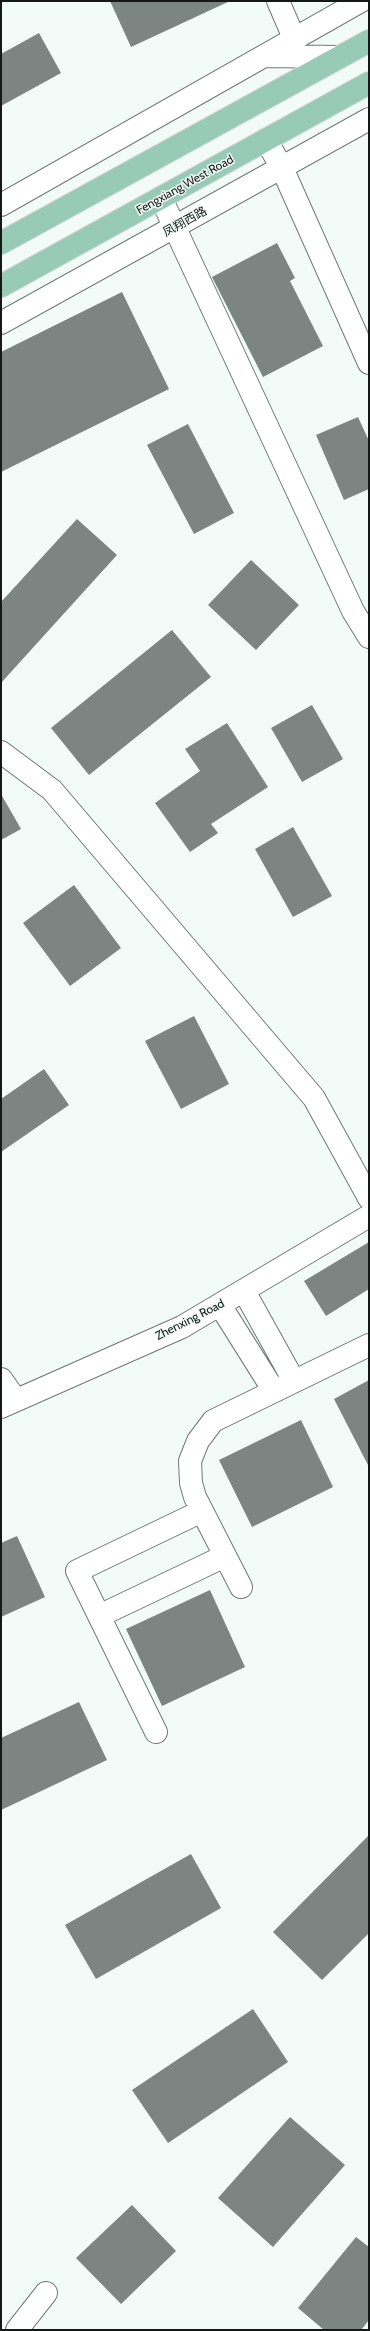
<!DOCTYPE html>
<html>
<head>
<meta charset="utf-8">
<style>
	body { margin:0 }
	#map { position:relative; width:370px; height:2331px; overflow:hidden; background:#f2fbf7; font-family:Cabin,sans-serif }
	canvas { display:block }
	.frame { position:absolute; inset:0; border:2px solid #141816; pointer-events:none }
</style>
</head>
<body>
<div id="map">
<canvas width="370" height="2331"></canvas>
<div class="frame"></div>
</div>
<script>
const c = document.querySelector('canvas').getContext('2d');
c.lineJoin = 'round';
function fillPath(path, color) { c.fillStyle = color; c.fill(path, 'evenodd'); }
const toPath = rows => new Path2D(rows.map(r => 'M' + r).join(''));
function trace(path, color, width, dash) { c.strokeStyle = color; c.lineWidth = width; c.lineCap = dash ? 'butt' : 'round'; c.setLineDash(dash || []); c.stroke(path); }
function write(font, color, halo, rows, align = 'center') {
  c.font = font + ' Cabin,"Noto Sans SC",sans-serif'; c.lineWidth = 3; c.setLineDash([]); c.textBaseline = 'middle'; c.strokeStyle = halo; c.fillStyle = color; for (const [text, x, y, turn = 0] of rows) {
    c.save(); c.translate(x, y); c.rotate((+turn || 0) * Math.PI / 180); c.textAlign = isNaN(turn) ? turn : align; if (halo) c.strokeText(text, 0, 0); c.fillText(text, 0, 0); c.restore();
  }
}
fillPath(toPath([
	[110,1,230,1,131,47],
	[39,33,61,73,1,106,1,54],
	[277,243,295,278,290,281,323,346,263,377,212,277],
	[122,292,169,389,1,472,1,352],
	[358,417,369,441,369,489,344,500,316,435],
	[188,424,234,513,194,534,147,445],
	[77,519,117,555,1,683,1,602],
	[251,560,299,605,256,650,208,605],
	[172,630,211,677,89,775,51,728],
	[312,705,343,759,302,782,271,728],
	[227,723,268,787,211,824,218,833,190,852,155,803,200,771,185,749],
	[1,794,21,829,1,840],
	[293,827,332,896,293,917,255,849],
	[74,885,121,948,70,986,23,923],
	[194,1016,229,1084,181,1109,145,1041],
	[44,1069,69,1105,1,1152,1,1099],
	[369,1242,369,1289,326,1316,304,1281],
	[369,1380,369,1467,334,1399],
	[301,1420,333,1487,252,1527,219,1460],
	[17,1536,45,1597,1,1617,1,1543],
	[210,1590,245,1667,162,1706,126,1629],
	[79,1702,107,1760,1,1810,1,1738],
	[369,1835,369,1933,322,1980,273,1932],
	[191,1854,221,1908,96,1979,65,1925],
	[253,2009,288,2062,168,2143,132,2090],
	[290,2117,345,2165,273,2247,218,2198],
	[132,2205,176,2251,121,2304,76,2258],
	[356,2237,369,2247,369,2320,361,2330,324,2330,298,2308]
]), '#7c8581');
const minor = toPath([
	[278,1,294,38],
	[266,56,340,57],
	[266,140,282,168,369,363],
	[161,198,353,611,369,637],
	[1,205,361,1],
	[1,323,369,119],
	[1,752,52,790,314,1098,369,1198],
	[244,1291,294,1381],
	[220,1305,274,1391],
	[1,1379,16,1400],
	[1,1407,182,1327,369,1216],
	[241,1587,195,1497,191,1483,190,1461,198,1441,213,1421,369,1345],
	[99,1616,225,1556],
	[156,1732,77,1571,202,1511],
	[17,2330,46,2293]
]);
const major = toPath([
	[1,243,369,41],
	[1,286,369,83]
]);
trace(minor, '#6f7874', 24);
trace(major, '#d5d5d5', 24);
trace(minor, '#fff', 22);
trace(major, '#98cab8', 22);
write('12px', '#141816', '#f2fbf7', [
	["Fengxiang West Road",185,185,-29],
	["凤翔西路",185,222,-29],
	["Zhenxing Road",190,1320,-27]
]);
</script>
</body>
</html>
